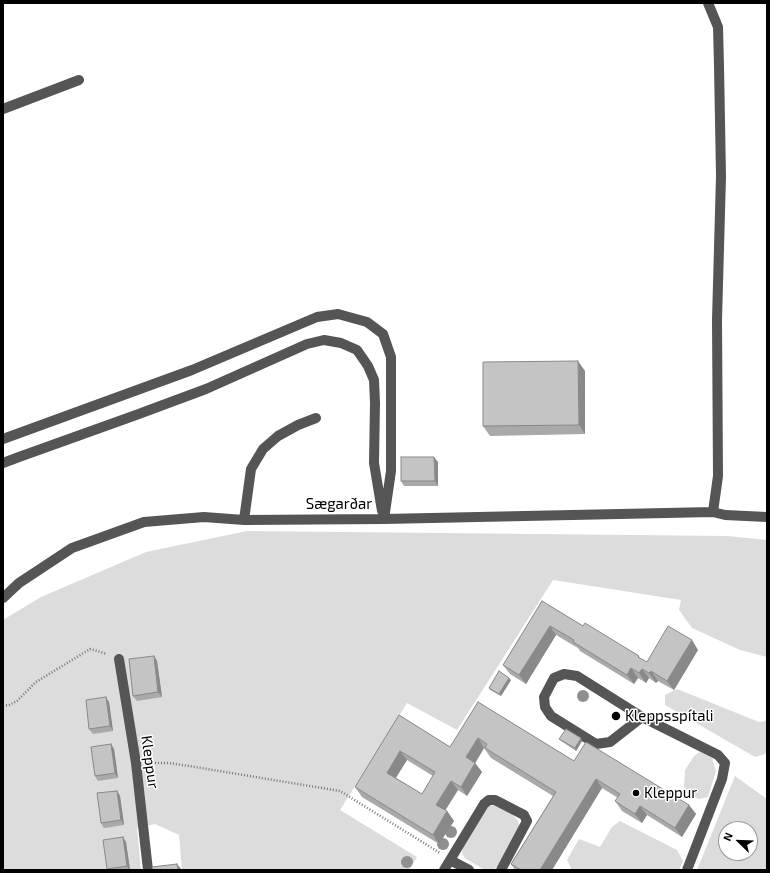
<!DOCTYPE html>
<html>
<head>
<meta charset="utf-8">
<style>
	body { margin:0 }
	#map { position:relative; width:770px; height:873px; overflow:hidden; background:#fff; font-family:"Exo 2",sans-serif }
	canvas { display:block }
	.frame { position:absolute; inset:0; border:4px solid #000; pointer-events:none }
	.north { position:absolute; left:718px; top:821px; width:40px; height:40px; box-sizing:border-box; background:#fff; border:1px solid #999; border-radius:50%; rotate:293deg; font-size:11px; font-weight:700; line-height:16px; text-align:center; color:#000 }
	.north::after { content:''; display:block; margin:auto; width:14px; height:18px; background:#000; clip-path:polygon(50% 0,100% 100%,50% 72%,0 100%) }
</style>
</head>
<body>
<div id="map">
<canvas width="770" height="873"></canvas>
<div class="frame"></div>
<div class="north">N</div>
</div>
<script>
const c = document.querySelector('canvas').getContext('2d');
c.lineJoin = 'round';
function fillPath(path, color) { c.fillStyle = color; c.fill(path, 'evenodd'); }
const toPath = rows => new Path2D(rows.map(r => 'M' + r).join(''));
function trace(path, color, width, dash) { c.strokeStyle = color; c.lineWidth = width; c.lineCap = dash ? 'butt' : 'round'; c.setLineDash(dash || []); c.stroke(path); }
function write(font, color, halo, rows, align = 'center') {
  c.font = font + ' "Exo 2",sans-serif'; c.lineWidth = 3; c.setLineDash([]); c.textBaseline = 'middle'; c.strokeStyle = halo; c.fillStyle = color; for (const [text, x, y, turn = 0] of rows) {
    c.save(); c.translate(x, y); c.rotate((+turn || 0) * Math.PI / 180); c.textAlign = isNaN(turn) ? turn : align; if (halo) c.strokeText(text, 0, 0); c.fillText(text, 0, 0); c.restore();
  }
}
fillPath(toPath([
	[247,531,727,536,767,540,767,657,740,650,692,628,679,610,681,600,553,580,457,730,407,703,340,810,417,857,409,870,182,870,179,835,155,824,137,828,141,870,3,870,3,620,41,597,146,552],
	[677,689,759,722,765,721,767,718,767,751,765,754,755,757,665,705,665,695],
	[700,752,712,758,716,771,708,797,699,799,689,795,684,787,685,770,694,756],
	[735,776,767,799,767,870,697,870],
	[726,829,750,829,750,853,726,853],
	[492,805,497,806,513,815,518,821,520,827,498,866,493,870,485,870,466,859,462,854,463,848,486,809],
	[620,821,677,850,683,861,679,870,572,870,567,860,579,839,600,847,612,827]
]), '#dcdcdc');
trace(toPath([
	[3,706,9,705,17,701,36,682,90,649,94,650,107,654],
	[149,763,169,763,189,766,340,791,440,853]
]), '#777', 2.5, [1, 2]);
trace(toPath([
	[3,109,79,80],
	[3,439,192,370,317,317,338,314,367,322,383,334,391,357,391,471,384,519],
	[3,463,19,457,136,415,206,389,307,344,324,340,341,343,357,350,368,366,374,380,375,403,374,463,382,511],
	[713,512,725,515,767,517],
	[244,520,251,469,263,449,278,436,298,425,316,418],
	[3,598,19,583,72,548,144,522,204,517,244,520,384,519,713,512,718,476,717,320,721,176,719,66,718,27,708,3],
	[119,659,136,763,148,870],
	[564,674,577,676,642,717,610,742,596,744,551,716,545,707,544,697,554,678,564,674],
	[642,717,718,755,725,763,722,779,687,870],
	[450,860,469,870],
	[444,870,484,804,489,800,495,800,524,815,527,821,501,870]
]), '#555', 10);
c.fillStyle = '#8f8f8f';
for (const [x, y] of [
	[583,696],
	[451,832],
	[443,844],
	[407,862]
]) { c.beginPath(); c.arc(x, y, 6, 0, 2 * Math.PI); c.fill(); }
fillPath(toPath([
	[585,371,585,434,490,436,483,426],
	[438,462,438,486,404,486,401,481],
	[542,601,583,626,639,656,640,658,647,662,698,650,674,690,658,681,656,683,649,678,646,683,638,678,634,684,580,651,578,648,556,635,526,684,510,674,503,665],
	[154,656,157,661,162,697,137,701,133,696],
	[511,680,501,696,490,690,489,688],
	[109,702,113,731,93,734,89,729],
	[478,702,574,761,689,805,696,814,682,837,647,815,642,823,622,811,615,801,618,798,602,788,552,870,515,870,511,864,553,796,491,758,484,748,475,763,482,772,467,796,458,790,445,810,447,811,454,821,439,844,362,797,355,787,399,715,450,747],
	[407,760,433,776,422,794,396,778],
	[559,739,582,741,576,751,561,741],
	[111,744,114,749,118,778,98,781,95,776],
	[117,791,120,796,124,825,104,828,101,823],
	[126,842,130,870,108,870,107,869]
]), '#a9a9a9');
fillPath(toPath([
	[578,361,585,371,585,434,579,425],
	[434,457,438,462,438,486,435,481],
	[550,626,556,635,526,684,519,675],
	[692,640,698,650,674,690,667,681],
	[154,656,157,661,162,697,158,692],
	[631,668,638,678,634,684,627,675],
	[642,669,649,678,646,683,639,673],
	[651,671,658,681,656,683,649,673],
	[509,678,511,680,501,696,499,694],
	[106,697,109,702,113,731,110,726],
	[478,738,484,748,473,767,466,757],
	[581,738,582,741,576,751,575,748],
	[111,744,114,749,118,778,115,773],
	[400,751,407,760,393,782,387,773],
	[475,763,482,772,467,796,461,787],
	[596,779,602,788,552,870,540,870],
	[451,781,458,790,443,814,436,805],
	[117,791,120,796,124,825,121,820],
	[689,805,696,814,682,837,675,828],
	[640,806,647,815,642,823,635,814],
	[447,811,454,821,439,844,433,835],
	[123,837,126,842,130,870,129,870,127,866],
	[177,864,182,870,178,870]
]), '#898989');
const building = toPath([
	[578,361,579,425,483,426,483,362,578,361],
	[401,457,434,457,435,481,401,481,401,457],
	[542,601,583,626,585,623,639,656,638,657,647,662,668,626,692,640,667,681,651,671,649,673,642,669,639,673,631,668,627,675,573,642,574,640,550,626,519,675,503,665,542,601],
	[154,656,158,692,133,696,129,659,154,656],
	[499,671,509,678,499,694,489,688,499,671],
	[106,697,110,726,89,729,86,700,106,697],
	[478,702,574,761,586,742,689,805,675,828,640,806,635,814,615,801,620,794,596,779,540,870,521,870,511,864,556,792,485,748,487,744,478,738,466,757,475,763,461,787,451,781,436,805,447,811,433,835,355,787,399,715,450,747,478,702],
	[400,751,435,772,422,794,387,773,400,751],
	[566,729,581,738,575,748,559,739,566,729],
	[111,744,115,773,95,776,91,747,111,744],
	[117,791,121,820,101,823,97,793,117,791],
	[123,837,127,866,107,869,103,840,123,837],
	[177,864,178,870,153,870,152,867,177,864]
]);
fillPath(building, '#c4c4c4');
trace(building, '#898989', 1);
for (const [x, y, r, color] of [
	[616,716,5,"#000"],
	[636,793,4,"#000"]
]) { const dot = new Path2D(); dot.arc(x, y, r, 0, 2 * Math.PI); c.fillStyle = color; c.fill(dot); trace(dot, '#fff', 1.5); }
write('15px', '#000', '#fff', [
	["Sægarðar",339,504],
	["Kleppur",150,762,82]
]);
write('15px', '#000', '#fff', [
	["Kleppsspítali",625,716],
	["Kleppur",644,793]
], 'left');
</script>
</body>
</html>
